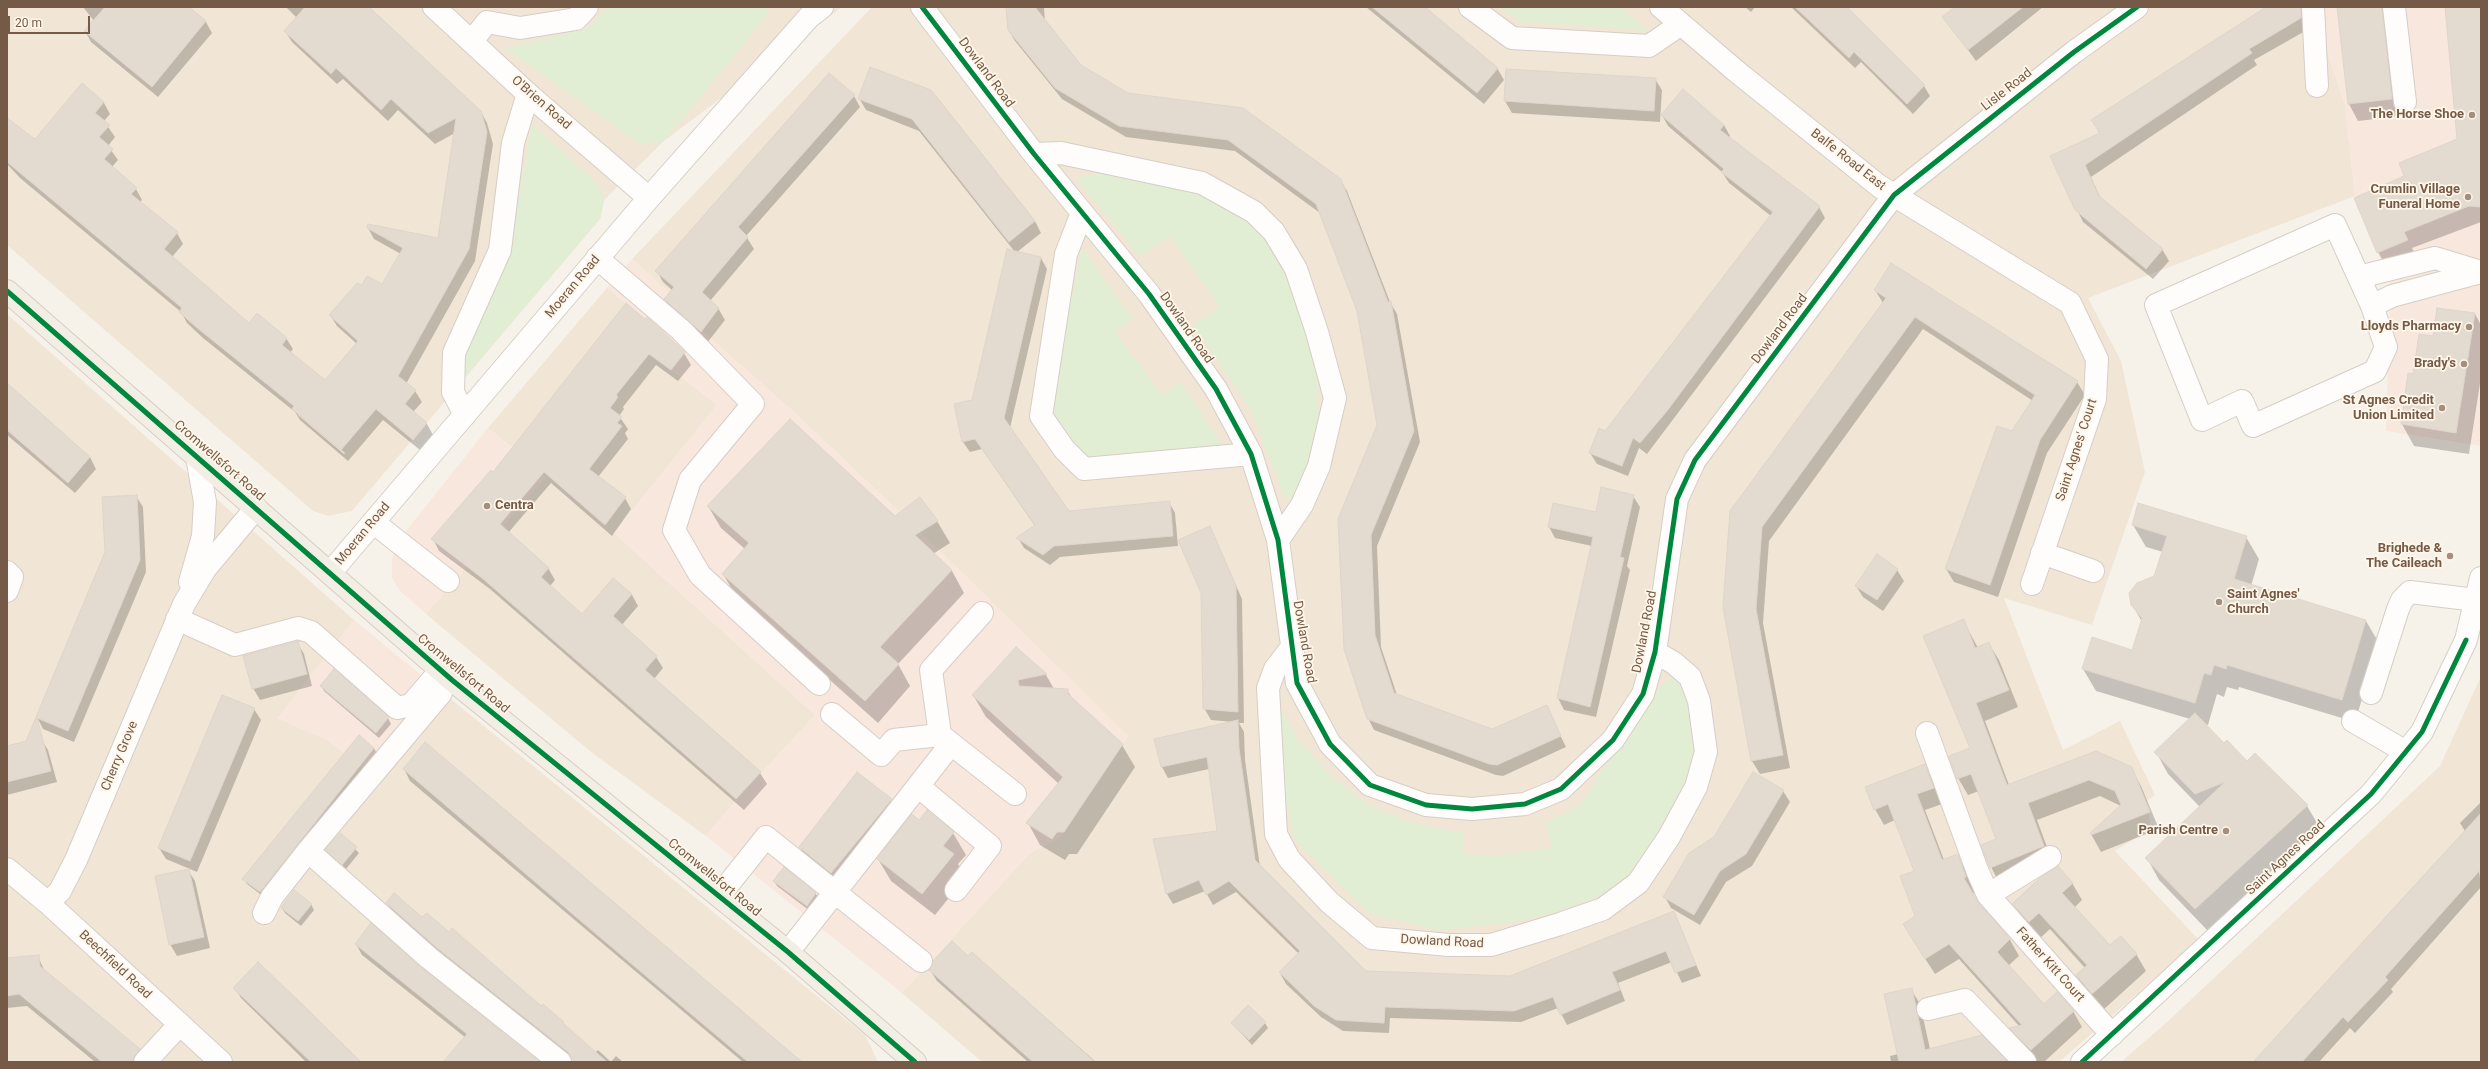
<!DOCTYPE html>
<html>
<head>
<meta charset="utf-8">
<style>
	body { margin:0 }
	#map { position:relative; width:2488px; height:1069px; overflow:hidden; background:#f7f2e9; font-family:Roboto,sans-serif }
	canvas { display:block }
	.frame { position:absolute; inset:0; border:8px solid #765a48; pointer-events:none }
	.scale { position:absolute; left:8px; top:16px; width:82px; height:18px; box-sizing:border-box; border:2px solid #765a48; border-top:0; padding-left:5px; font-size:12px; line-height:14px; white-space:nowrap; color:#765a48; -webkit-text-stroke:3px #fff7e9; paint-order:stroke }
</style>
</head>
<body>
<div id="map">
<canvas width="2488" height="1069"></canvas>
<div class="frame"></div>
<div class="scale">20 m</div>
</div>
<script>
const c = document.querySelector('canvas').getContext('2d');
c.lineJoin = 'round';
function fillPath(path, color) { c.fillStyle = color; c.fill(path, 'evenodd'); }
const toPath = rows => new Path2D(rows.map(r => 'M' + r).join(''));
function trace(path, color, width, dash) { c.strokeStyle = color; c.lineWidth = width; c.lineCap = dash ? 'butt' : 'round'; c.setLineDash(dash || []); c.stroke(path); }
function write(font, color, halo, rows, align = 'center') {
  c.font = font + ' Roboto,sans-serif'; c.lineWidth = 3.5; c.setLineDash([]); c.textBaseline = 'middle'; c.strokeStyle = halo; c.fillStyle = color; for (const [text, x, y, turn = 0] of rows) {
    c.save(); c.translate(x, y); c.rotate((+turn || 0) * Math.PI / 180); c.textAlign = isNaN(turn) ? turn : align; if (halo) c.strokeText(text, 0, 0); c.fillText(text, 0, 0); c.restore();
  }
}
fillPath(toPath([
	[7,7,842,7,664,141,604,200,600,219,352,511,328,516,313,511,7,245],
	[872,7,2316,7,2317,21,2345,105,2355,196,2088,298,2121,361,2145,472,2092,625,2004,598,2063,750,2120,721,2155,795,2147,801,2151,828,2115,851,2199,940,2059,1062,982,1062,902,993,1029,854,1062,835,920,532,795,413,679,311,684,306,632,259],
	[607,288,686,351,672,370,717,405,614,533,815,715,731,806,706,836,591,752,426,614,445,592,514,449,488,428],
	[7,314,354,620,278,718,327,740,372,775,442,692,865,1035,878,1062,560,1062,511,1022,475,1062,7,1062],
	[2481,676,2481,1062,2121,1062,2166,1023,2440,766]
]), '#f1e5d6');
fillPath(toPath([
	[2316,7,2481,7,2481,446,2386,431,2390,282,2355,196,2345,105,2317,21],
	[632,259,684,306,680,311,795,413,956,566,1129,736,1062,835,1029,854,902,993,706,836,731,806,815,715,614,533,717,405,672,370,686,351,607,288],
	[488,428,546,477,426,614,400,591,392,578,392,560,398,542,406,531],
	[354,620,442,692,372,775,327,740,278,718]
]), '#f8e7dc');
fillPath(toPath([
	[606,7,766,7,768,14,664,141,640,144,505,48,589,28],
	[1496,7,1620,7,1648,31,1522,21],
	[532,124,598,184,604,201,600,219,461,382,459,359,497,285,510,250],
	[1104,172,1193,186,1256,224,1272,249,1302,311,1318,377,1319,431,1308,471,1296,498,1284,497,1252,412,1193,325,1219,306,1170,237,1139,256,1076,178],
	[1082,248,1133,319,1115,332,1162,395,1181,381,1225,450,1094,461,1057,435,1053,392],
	[1675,676,1688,700,1695,728,1696,767,1680,798,1643,859,1624,880,1601,895,1560,911,1513,922,1440,930,1370,914,1300,846,1293,835,1279,760,1280,706,1295,735,1329,774,1367,804,1412,823,1464,833,1463,854,1492,856,1552,848,1545,824,1580,804,1658,689]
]), '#e2eed3');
fillPath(toPath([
	[83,7,188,7,206,22,212,33,158,97,91,42,85,31,94,21],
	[286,7,368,7,481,112,487,123,493,144,475,261,406,384,415,391,422,402,413,412,427,424,433,435,420,450,383,420,348,461,300,420,295,412,203,338,187,323,181,312,20,178,7,164,7,119,36,140,82,85,104,103,110,114,104,121,115,137,108,146,118,160,112,167,136,189,142,200,140,202,177,233,183,244,172,257,249,324,286,338,293,349,290,353,325,382,357,344,337,326,330,315,362,286,383,286,401,254,374,239,368,228,438,239,455,133,435,144,398,110,388,121,343,79,337,84,292,42,285,31,297,18],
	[298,413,345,453,344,454,298,415],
	[1007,7,1044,7,1045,22,1080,66,1127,94,1340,180,1347,191,1390,302,1397,314,1420,442,1377,546,1381,647,1397,695,1492,730,1546,706,1566,747,1503,776,1496,775,1374,730,1368,718,1345,649,1378,425,1358,310,1320,213,1235,151,1126,137,1062,99,1015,41,1008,29],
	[1366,7,1423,7,1497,68,1504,80,1484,104],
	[1745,7,1755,7,1751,12],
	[1791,7,1846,7,1924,86,1930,96,1913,114,1861,62,1855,68],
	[1957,7,2043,7,1976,61,1944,17],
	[2268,7,2309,7,2307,30,2254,60,2257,65,2091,177,2101,199,2162,249,2169,261,2153,279,2083,222,2051,156,2100,134,2093,121],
	[2338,7,2399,7,2391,26,2401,116,2358,121,2349,104],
	[2446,7,2481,7,2481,222,2412,248,2416,256,2387,268,2378,252,2406,177,2458,140],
	[1507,70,1655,79,1662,90,1660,122,1512,113,1505,101],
	[931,90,1035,221,1041,233,1017,252,1041,258,1047,269,1010,428,1069,512,1169,502,1175,513,1178,546,1060,557,1050,565,1024,548,1018,538,1035,526,982,449,970,452,963,442,1015,252,919,131,866,110,859,98],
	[854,96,860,107,746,236,754,249,710,301,718,308,725,320,707,343,671,310,665,299,672,290,663,282,657,271],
	[1662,115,1724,125,1730,136,1729,138,1819,207,1825,218,1647,454,1639,448,1628,476,1597,464,1590,453,1771,216,1729,183,1722,172,1668,126],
	[1875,290,2077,382,2085,395,2047,453,1998,597,1954,582,1946,569,2012,432,2033,401,1923,329,1769,541,1763,623,1790,768,1760,774,1752,761,1731,512,1883,303],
	[2475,314,2481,325,2481,377,2469,454,2414,446,2402,424,2414,375,2433,337],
	[647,319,684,353,691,365,678,381,656,365,623,407,624,409,619,416,628,429,625,433,628,439,598,477,625,498,631,509,612,536,551,483,508,533,548,568,555,580,550,586,582,615,613,579,632,595,638,606,621,626,656,657,663,668,654,679,760,773,767,784,744,810,490,589,439,551,433,539,493,473],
	[7,386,90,457,96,469,75,493,7,435],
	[136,496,143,507,146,572,74,742,43,729,37,717],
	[1633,496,1640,507,1627,566,1630,570,1596,717,1564,710,1558,698,1592,546,1555,538,1549,527,1597,513],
	[708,506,937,521,950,543,933,554,952,571,964,593,898,664,910,686,878,723,736,596,723,574,745,549,721,528],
	[2133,525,2246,537,2259,559,2251,586,2366,621,2379,643,2355,722,2239,687,2238,690,2227,687,2224,697,2217,694,2208,725,2204,724,2224,744,2247,762,2255,755,2307,806,2320,828,2208,931,2159,880,2147,858,2200,807,2168,774,2156,752,2190,719,2096,691,2083,669,2133,651,2142,622,2132,604,2155,577,2163,552,2146,547],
	[1210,527,1242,599,1244,723,1239,723,1244,732,1245,760,1260,867,1365,972,1510,977,1673,912,1701,976,1682,983,1672,962,1618,983,1625,1001,1567,1025,1558,1008,1521,1022,1390,1018,1389,1033,1343,1031,1321,1017,1286,984,1280,973,1299,954,1236,892,1213,905,1205,891,1173,904,1167,894,1154,840,1218,832,1209,769,1168,778,1162,767,1155,739,1233,722,1211,720,1204,708],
	[1877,556,1897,570,1904,581,1883,611,1863,597,1856,586],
	[1963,620,1978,648,1989,644,1999,660,2018,707,1985,721,2009,785,2131,768,2141,786,2159,829,2101,852,2091,834,2121,806,2100,796,2037,820,2053,863,2000,884,1991,867,1997,840,1979,791,1968,795,1958,778,1971,748],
	[297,642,304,654,312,686,260,700,253,688],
	[1016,648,1046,675,1054,689,1067,690,1073,700,1122,745,1135,767,1077,854,1069,854,1065,860,1040,845,1028,823,1059,784,986,717,973,695],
	[334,671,388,718,391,724,379,738,324,691,321,686],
	[254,709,261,720,197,872,166,859,159,848],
	[41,739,48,750,57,782,7,795,7,747],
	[374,748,377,754,264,897,247,884,244,879],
	[1924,765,1934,781,1942,804,1925,810,1944,860,1957,855,1966,871,1975,893,1972,894,1977,903,2010,940,2019,956,2008,966,2044,1005,2073,1011,2082,1027,2044,1062,2037,1062,2020,1044,2011,1028,2019,1026,1959,959,1935,974,1913,940,1916,916,1915,871,1895,820,1884,825,1875,809],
	[404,769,724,998,802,1062,743,1062,410,781],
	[1783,791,1790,802,1752,866,1726,882,1700,925,1671,908,1665,897],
	[891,800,898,811,839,885,807,859,800,847],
	[2481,802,2481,868,2479,870,2481,887,2391,989,2393,992,2355,1033,2350,1028,2319,1062,2254,1062,2366,942,2365,940,2465,831,2460,823],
	[919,821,953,833,966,855,958,864,966,877,935,915,891,881,878,859],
	[340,834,359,853,346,869,327,850],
	[784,868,816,894,819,899,810,911,777,886,774,881],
	[188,870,195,881,210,948,177,956,170,944],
	[2072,883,2082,900,2074,908,2110,947,2136,954,2146,971,2103,1010,2087,993,2077,976,2085,968,2050,929,2039,939,2023,921,2014,904],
	[387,903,422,919,563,1022,566,1028,595,1053,598,1050,611,1062,616,1056,623,1062,574,1062,443,958,393,913],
	[311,904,314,910,301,926,285,913,282,908],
	[356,944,421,969,538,1062,445,1062,466,1038,362,955],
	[972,953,1096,1062,1028,1062,937,981,930,970,968,957],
	[38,956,45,972,139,1050,145,1062,95,1062,27,1006,7,1008,7,959],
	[235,988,359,1062,306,1062,241,998],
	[1911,989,1920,1004,1930,1049,2006,1062,1891,1062,1890,1056,1898,1054],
	[1232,1023,1265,1023,1268,1028,1252,1045]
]), '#0003');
const building = toPath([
	[105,7,189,7,206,21,152,87,84,31,105,7],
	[305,7,369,7,481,111,487,132,469,249,398,376,416,390,405,404,427,423,413,440,376,409,341,450,292,409,294,406,196,327,179,312,182,308,7,162,7,118,35,139,82,83,104,102,95,113,110,125,99,137,113,149,104,159,137,188,131,194,178,232,164,249,249,323,257,313,287,338,282,345,325,380,358,341,329,315,357,283,362,285,367,276,382,284,403,248,367,228,368,224,438,238,456,118,428,133,391,99,381,110,336,68,331,74,284,31,305,7],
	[1006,7,1035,7,1081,65,1128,93,1243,108,1341,179,1388,302,1391,301,1414,431,1371,535,1375,635,1394,693,1492,729,1547,705,1561,736,1497,765,1489,764,1367,719,1344,649,1338,519,1377,425,1357,311,1316,204,1228,140,1119,126,1055,88,1008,30,1006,7],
	[1372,7,1425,7,1498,68,1477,93,1372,7],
	[1795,7,1847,7,1925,85,1907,104,1854,52,1849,58,1795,7],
	[1955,7,2023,7,1968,50,1942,17,1955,7],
	[2266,7,2301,7,2301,18,2249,49,2252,53,2085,165,2099,196,2163,249,2146,269,2075,210,2050,156,2100,133,2091,120,2266,7],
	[2337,7,2382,7,2392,99,2348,104,2337,7],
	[2445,7,2481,7,2481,207,2469,206,2404,232,2408,240,2377,253,2354,198,2404,176,2399,163,2457,139,2445,7],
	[870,67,931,90,1035,221,1009,242,912,119,858,99,870,67],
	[1506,69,1656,78,1654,111,1504,101,1506,69],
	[829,73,855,95,738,227,748,237,702,292,719,308,701,332,664,299,674,287,655,271,829,73],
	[1683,89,1724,125,1720,130,1820,206,1667,411,1640,443,1633,438,1622,466,1589,453,1599,428,1605,431,1773,212,1721,172,1724,169,1661,115,1683,89],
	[1007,249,1041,257,1004,418,1069,511,1170,501,1173,536,1054,546,1043,555,1016,538,1035,525,975,439,962,442,954,404,972,400,1007,249],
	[1891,263,2078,381,2040,440,1990,585,1945,569,1997,426,2012,431,2035,395,1915,317,1762,527,1756,609,1783,755,1751,761,1723,607,1730,511,1886,298,1874,290,1891,263],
	[626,303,645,319,647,317,685,352,671,370,649,354,616,395,618,397,610,408,622,417,617,423,622,426,589,469,626,497,605,525,544,472,500,524,549,568,541,577,582,614,613,578,632,594,613,616,657,656,645,670,761,772,736,799,482,578,431,539,491,470,493,472,626,303],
	[2437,308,2475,313,2456,433,2401,424,2408,373,2413,374,2419,334,2433,336,2437,308],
	[7,383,90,457,68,483,7,430,7,383],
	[790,419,895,516,920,497,938,521,915,535,952,570,880,647,899,664,865,701,722,574,749,543,707,506,790,419],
	[1601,487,1634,495,1620,557,1624,558,1590,707,1557,698,1593,537,1548,527,1553,503,1596,512,1601,487],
	[137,495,140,560,68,731,37,718,51,771,7,782,7,746,26,741,105,552,102,497,137,495],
	[2138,503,2247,536,2234,579,2366,620,2342,700,2227,665,2226,669,2214,665,2211,675,2204,673,2195,703,2082,669,2092,637,2132,650,2142,618,2131,605,2129,593,2137,583,2154,576,2167,536,2132,525,2138,503],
	[1210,526,1236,586,1238,712,1203,709,1201,593,1178,540,1210,526],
	[1877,554,1898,569,1877,600,1855,586,1877,554],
	[1964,619,1975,648,1989,642,2009,690,1976,703,2007,785,2096,751,2132,767,2150,812,2091,835,2090,833,2121,805,2115,791,2089,780,2028,803,2044,846,1990,868,1981,845,1996,839,1971,774,1957,779,1949,756,1970,748,1923,636,1964,619],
	[298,641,307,674,252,689,243,656,298,641],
	[1016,647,1047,674,1018,680,1019,686,1068,689,1068,694,1123,744,1064,832,1057,832,1052,839,1026,823,1063,777,972,695,1016,647],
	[334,669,389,717,376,733,320,686,334,669],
	[222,695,255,708,190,861,158,848,222,695],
	[2195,713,2224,743,2227,740,2247,761,2255,753,2308,805,2195,909,2145,858,2225,782,2195,794,2154,752,2195,713],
	[1238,720,1239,748,1255,860,1366,971,1510,976,1674,911,1696,965,1675,973,1666,951,1612,972,1620,990,1560,1015,1553,997,1514,1011,1385,1007,1384,1023,1336,1020,1314,1006,1279,972,1300,951,1229,881,1206,895,1199,880,1166,894,1153,839,1217,831,1207,757,1161,767,1154,739,1238,720],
	[359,735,374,748,260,892,242,879,359,735],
	[425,742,510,814,802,1062,748,1062,589,928,403,769,425,742],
	[1925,764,1934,788,1917,794,1942,860,1958,854,1966,877,1964,878,1978,902,2010,939,1997,952,2044,1004,2057,992,2074,1011,2031,1050,2009,1028,2022,1025,1949,944,1925,959,1903,924,1915,916,1900,876,1914,871,1888,804,1874,810,1865,787,1925,764],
	[857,772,892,799,831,873,799,847,857,772],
	[1753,772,1784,790,1746,854,1720,871,1694,915,1663,897,1689,853,1714,837,1753,772],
	[927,810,954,832,943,846,954,854,922,894,877,859,912,814,919,820,927,810],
	[2481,813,2481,869,2385,977,2388,980,2348,1022,2343,1017,2302,1062,2253,1062,2481,813],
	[340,833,357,847,342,865,325,850,340,833],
	[2058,866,2073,883,2062,893,2110,945,2121,936,2137,954,2092,994,2076,975,2087,965,2039,913,2029,922,2012,904,2042,876,2058,866],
	[784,867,816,893,807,906,773,881,784,867],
	[189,869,204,937,169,945,155,876,189,869],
	[294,890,312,904,298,921,281,908,294,890],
	[394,893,422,917,427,913,449,932,452,928,541,1006,543,1004,564,1022,563,1023,607,1062,572,1062,568,1052,437,948,386,903,394,893],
	[371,923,421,968,540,1062,443,1062,467,1034,355,944,371,923],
	[952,941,968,956,972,952,1095,1062,1033,1062,929,970,933,961,952,941],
	[39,955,40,966,140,1049,133,1062,102,1062,19,994,7,996,7,958,39,955],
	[258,962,302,1004,361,1062,311,1062,274,1027,233,988,258,962],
	[1912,988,1925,1050,1982,1035,2008,1062,1899,1062,1884,994,1912,988],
	[1248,1005,1266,1022,1249,1040,1231,1023,1248,1005]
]);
fillPath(building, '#e3dad0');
trace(building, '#e0d5cb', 1);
const minor = toPath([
	[434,7,528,94,649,198],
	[922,7,1034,154,1149,294,1216,389,1251,454,1278,540,1297,683,1330,744,1370,785,1426,805,1472,809,1525,804,1561,789,1613,740,1643,694,1655,652,1677,499,1695,460,1894,195,2074,52,2137,7],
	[1470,7,1512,38,1649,46,1681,24],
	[1661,7,1736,71,1879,186,2070,303,2097,359,2095,399,2032,584],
	[2313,7,2317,86],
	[2394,7,2405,102],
	[472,41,487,22,520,28,576,19,587,7],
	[1034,154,1061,153,1202,183,1254,212,1274,232,1296,269,1317,332,1335,398,1319,466,1302,505,1278,540],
	[1082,213,1066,254,1041,416,1064,449,1084,469,1251,454],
	[2335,225,2372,306,2386,347,2375,371,2253,426,2242,401,2202,420,2156,305,2335,225],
	[597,258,681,330,753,404,690,480,674,530,700,575,819,684],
	[2359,277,2435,258,2481,272],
	[2372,306,2392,296,2481,272],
	[465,415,453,392,454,353,500,250,513,143,528,94],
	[373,522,448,581],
	[2042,553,2093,571],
	[7,572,12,577,7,591],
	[330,573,649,198,809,17,822,7],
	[190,582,203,536,205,502,197,457],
	[982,613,931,670,940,735,1015,794],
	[177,619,235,645,298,628,311,632,397,708,411,705,441,670],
	[1292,647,1275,669,1268,688,1276,834,1289,859,1329,902,1372,938,1449,945,1491,945,1560,924,1603,909,1638,883,1669,837,1696,787,1706,752,1699,701,1690,677,1674,663,1655,652],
	[2371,693,2398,609,2402,600,2410,592,2476,600],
	[832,714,881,755,894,740,940,735],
	[2353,721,2406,752],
	[1927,733,1977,870,1988,895,2112,1035],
	[918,786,990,846,956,890],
	[308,851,429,958,560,1062],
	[7,869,48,903,221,1062],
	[1988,895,2050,857],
	[719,896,766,837,921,961],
	[48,903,60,891,76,860,184,604,205,569,256,508],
	[264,913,272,897,308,851,441,693],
	[788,952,951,744],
	[1928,1009,1965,1000,2025,1062],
	[145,1062,180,1024],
	[2082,1062,2371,794,2422,732,2466,640,2481,578]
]);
const major = toPath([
	[7,291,452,680,788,952,915,1062]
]);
trace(minor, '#d6cec6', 24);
trace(major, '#d6ccc5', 24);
trace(minor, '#fefdfc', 22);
trace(major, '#f3eee4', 22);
trace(toPath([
	[922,7,1034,154,1149,294,1216,389,1251,454,1278,540,1297,683,1330,744,1370,785,1426,805,1472,809,1525,804,1561,789,1613,740,1643,694,1655,652,1677,499,1695,460,1894,195,2074,52,2137,7],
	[7,291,452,680,788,952,915,1062],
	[2082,1062,2371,794,2422,732,2466,640]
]), '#00873e', 5);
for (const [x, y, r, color] of [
	[2472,115,4,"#a38f80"],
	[2468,197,4,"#a38f80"],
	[2469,327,4,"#a38f80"],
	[2464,364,4,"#a38f80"],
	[2442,408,4,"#a38f80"],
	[487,506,4,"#a38f80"],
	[2450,556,4,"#a38f80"],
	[2219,602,4,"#a38f80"],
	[2226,831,4,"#a38f80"]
]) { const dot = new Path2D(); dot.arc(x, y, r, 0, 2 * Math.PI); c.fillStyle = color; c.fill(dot); trace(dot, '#fff7e9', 1.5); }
write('13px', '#765a48', '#fff7e9', [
	["Dowland Road",986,73,53],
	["Lisle Road",2007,90,-38],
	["O'Brien Road",541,103,41],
	["Balfe Road East",1848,160,38],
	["Moeran Road",573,287,-50],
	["Dowland Road",1186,328,55],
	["Dowland Road",1780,329,-53],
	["Saint Agnes' Court",2077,450,-72],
	["Cromwellsfort Road",219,461,41],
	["Moeran Road",363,534,-50],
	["Dowland Road",1645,632,-79],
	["Dowland Road",1304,642,80],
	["Cromwellsfort Road",463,674,40],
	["Cherry Grove",120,756,-67],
	["Saint Agnes Road",2286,858,-43],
	["Cromwellsfort Road",714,878,39],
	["Dowland Road",1442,942,3],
	["Beechfield Road",115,965,43],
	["Father Kitt Court",2050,965,48]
]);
write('bold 13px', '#765a48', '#fff7e9', [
	["The Horse Shoe",2464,115],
	["Crumlin Village",2460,190],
	["Funeral Home",2460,205],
	["Lloyds Pharmacy",2461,327],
	["Brady's",2456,364],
	["St Agnes Credit",2434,401],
	["Union Limited",2434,416],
	["Centra",495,506,"left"],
	["Brighede &",2442,549],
	["The Caileach",2442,564],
	["Saint Agnes'",2227,595,"left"],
	["Church",2227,610,"left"],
	["Parish Centre",2218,831]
], 'right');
</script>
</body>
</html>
